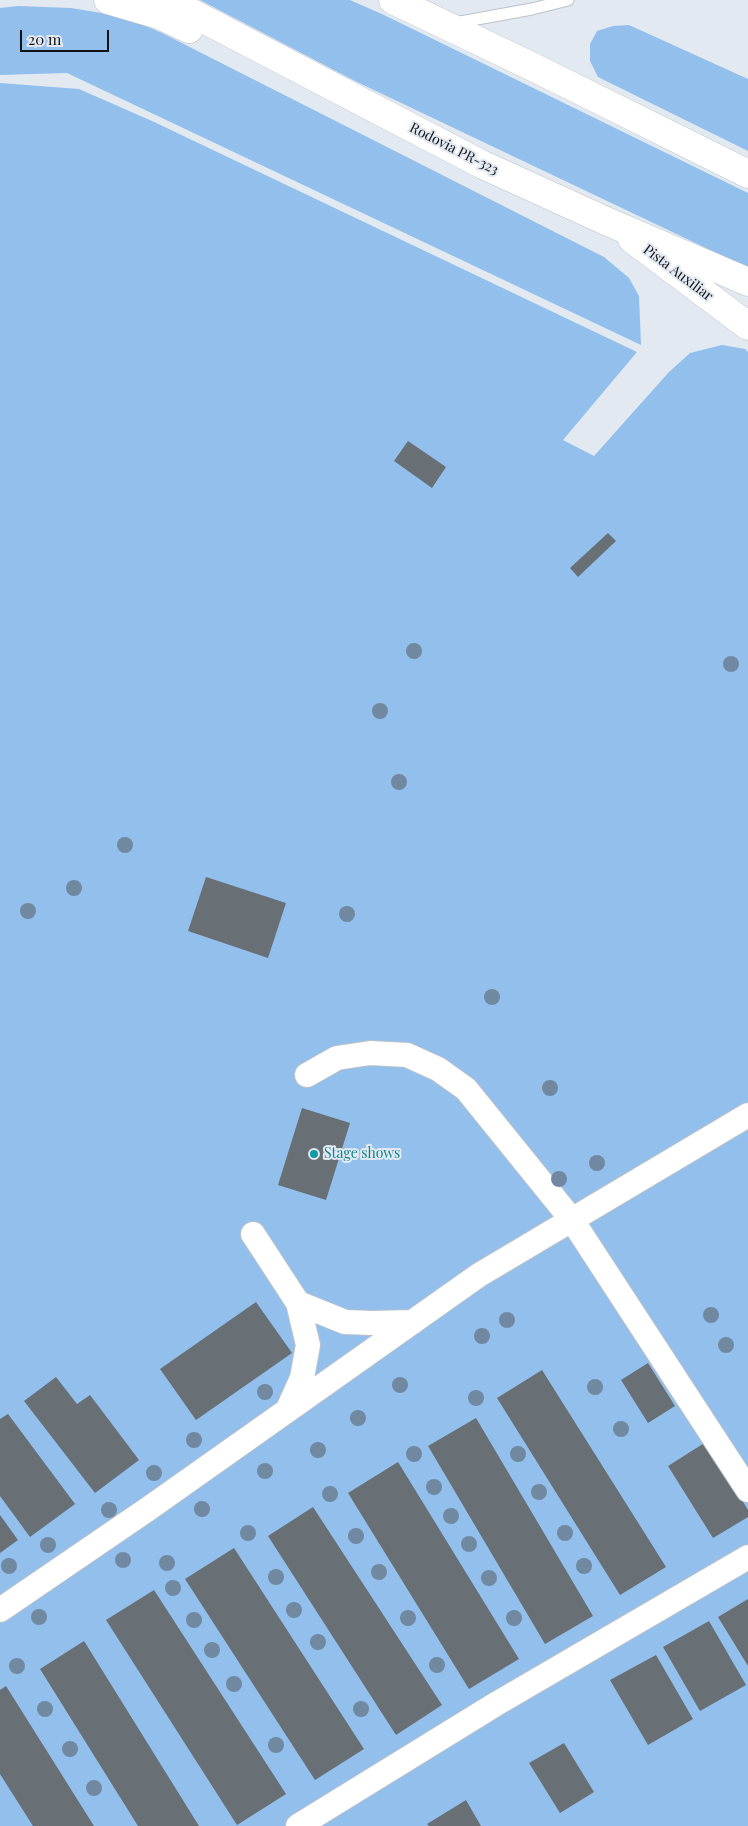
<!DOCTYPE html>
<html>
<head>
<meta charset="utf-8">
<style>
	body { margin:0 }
	#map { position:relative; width:748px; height:1826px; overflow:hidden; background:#e2e9f1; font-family:"Playfair Display",serif }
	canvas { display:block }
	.scale { position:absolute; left:20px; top:30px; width:89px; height:22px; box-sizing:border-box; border:2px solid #111416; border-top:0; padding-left:6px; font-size:15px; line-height:18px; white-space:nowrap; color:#111416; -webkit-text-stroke:4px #e2e9f1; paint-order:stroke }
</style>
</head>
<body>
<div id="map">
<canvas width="748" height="1826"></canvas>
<div class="scale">20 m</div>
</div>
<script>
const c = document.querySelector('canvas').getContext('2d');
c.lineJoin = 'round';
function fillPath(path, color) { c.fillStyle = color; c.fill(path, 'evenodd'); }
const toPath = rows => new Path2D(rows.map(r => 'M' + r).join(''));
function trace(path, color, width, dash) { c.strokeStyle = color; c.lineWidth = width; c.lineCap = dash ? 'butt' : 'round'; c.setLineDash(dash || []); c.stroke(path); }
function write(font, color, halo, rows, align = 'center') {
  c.font = font + ' "Playfair Display",serif'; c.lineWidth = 4; c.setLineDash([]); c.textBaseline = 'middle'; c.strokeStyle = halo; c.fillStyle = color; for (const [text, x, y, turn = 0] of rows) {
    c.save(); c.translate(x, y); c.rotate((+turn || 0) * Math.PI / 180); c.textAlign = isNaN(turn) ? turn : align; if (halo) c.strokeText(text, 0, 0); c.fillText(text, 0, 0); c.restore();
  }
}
fillPath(toPath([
	[200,0,350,0,384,15,748,193,748,268,355,81],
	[18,6,71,8,125,17,162,33,604,257,629,278,639,296,641,345,67,73,0,75,0,8],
	[629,25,748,79,748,151,598,77,590,61,590,44,597,31,613,26],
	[0,83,79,89,152,121,637,352,563,440,594,456,669,372,690,353,722,345,745,349,748,352,748,1826,0,1826]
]), '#92bfec');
fillPath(toPath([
	[408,441,446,467,432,488,394,461],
	[608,533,616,541,578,577,570,568],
	[206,877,286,903,268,958,188,931],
	[302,1108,350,1123,326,1200,278,1185],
	[256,1302,292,1353,196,1420,160,1369],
	[648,1363,675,1406,648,1423,621,1380],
	[542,1370,666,1567,620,1595,497,1398],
	[56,1377,77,1404,90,1395,139,1460,95,1493,24,1401],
	[8,1414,75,1504,30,1537,0,1496,0,1419],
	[476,1418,593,1616,545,1644,428,1446],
	[706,1442,748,1510,748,1517,713,1538,668,1466],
	[398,1462,519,1659,469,1689,348,1493],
	[313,1507,442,1705,396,1735,268,1536],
	[0,1515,18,1540,0,1553],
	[234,1548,364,1749,315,1780,185,1579],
	[154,1590,286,1794,237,1825,106,1620],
	[748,1599,748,1666,718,1617],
	[709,1621,746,1685,700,1711,663,1647],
	[84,1641,199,1826,138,1826,40,1669],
	[656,1655,693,1719,648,1745,610,1680],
	[6,1686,94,1826,33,1826,0,1774,0,1690],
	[564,1743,594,1792,560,1813,529,1763],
	[466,1800,481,1826,429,1826,427,1824]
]), '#686f75');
const service = toPath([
	[455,23,532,9,568,0]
]);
const minor = toPath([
	[307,1075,337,1058,370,1053,407,1055,438,1069,466,1089,572,1220,748,1490],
	[253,1234,298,1303,308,1345,302,1378,288,1409],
	[298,1303,345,1322,373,1323,413,1322],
	[0,1610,148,1509,479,1275,748,1115],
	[298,1826,496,1704,748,1557]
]);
const tertiary = toPath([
	[632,239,748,326]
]);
const trunk = toPath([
	[108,0,159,15,189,29],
	[167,0,481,164,606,221,748,282],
	[393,0,533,67,748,174]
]);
trace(service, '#bbc2c9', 13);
trace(minor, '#bbc2c9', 26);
trace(tertiary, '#bbc2c9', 29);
trace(trunk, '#bbc2c9', 29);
trace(service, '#fff', 11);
trace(minor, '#fff', 24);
trace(tertiary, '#fff', 28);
trace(trunk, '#fff', 28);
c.fillStyle = '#7089a1';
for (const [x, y] of [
	[414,651],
	[731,664],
	[380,711],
	[399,782],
	[125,845],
	[74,888],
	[28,911],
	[347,914],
	[492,997],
	[550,1088],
	[597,1163],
	[559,1179],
	[711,1315],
	[507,1320],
	[482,1336],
	[726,1345],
	[400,1385],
	[595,1387],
	[265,1392],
	[476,1398],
	[358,1418],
	[621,1429],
	[194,1440],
	[318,1450],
	[414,1454],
	[518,1454],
	[265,1471],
	[154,1473],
	[434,1487],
	[539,1492],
	[330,1494],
	[202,1509],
	[109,1510],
	[451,1516],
	[248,1533],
	[565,1533],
	[356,1536],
	[469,1544],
	[48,1545],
	[123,1560],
	[167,1563],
	[9,1566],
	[584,1566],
	[379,1572],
	[276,1577],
	[489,1578],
	[173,1588],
	[294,1610],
	[39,1617],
	[408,1618],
	[514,1618],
	[194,1620],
	[318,1642],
	[212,1650],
	[437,1665],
	[17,1666],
	[234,1684],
	[45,1709],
	[361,1709],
	[276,1745],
	[70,1749],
	[94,1788]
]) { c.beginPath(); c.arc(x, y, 8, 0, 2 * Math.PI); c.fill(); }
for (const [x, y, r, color] of [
	[314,1154,5,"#0f9aa8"]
]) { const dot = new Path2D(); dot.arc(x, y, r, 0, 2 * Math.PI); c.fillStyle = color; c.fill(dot); trace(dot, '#e2e9f1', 2); }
write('14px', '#111416', '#e2e9f1', [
	["Rodovia PR-323",454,149,27],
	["Pista Auxiliar",678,273,37]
]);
write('14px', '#0d838f', '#e2e9f1', [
	["Stage shows",324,1154]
], 'left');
</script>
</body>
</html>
